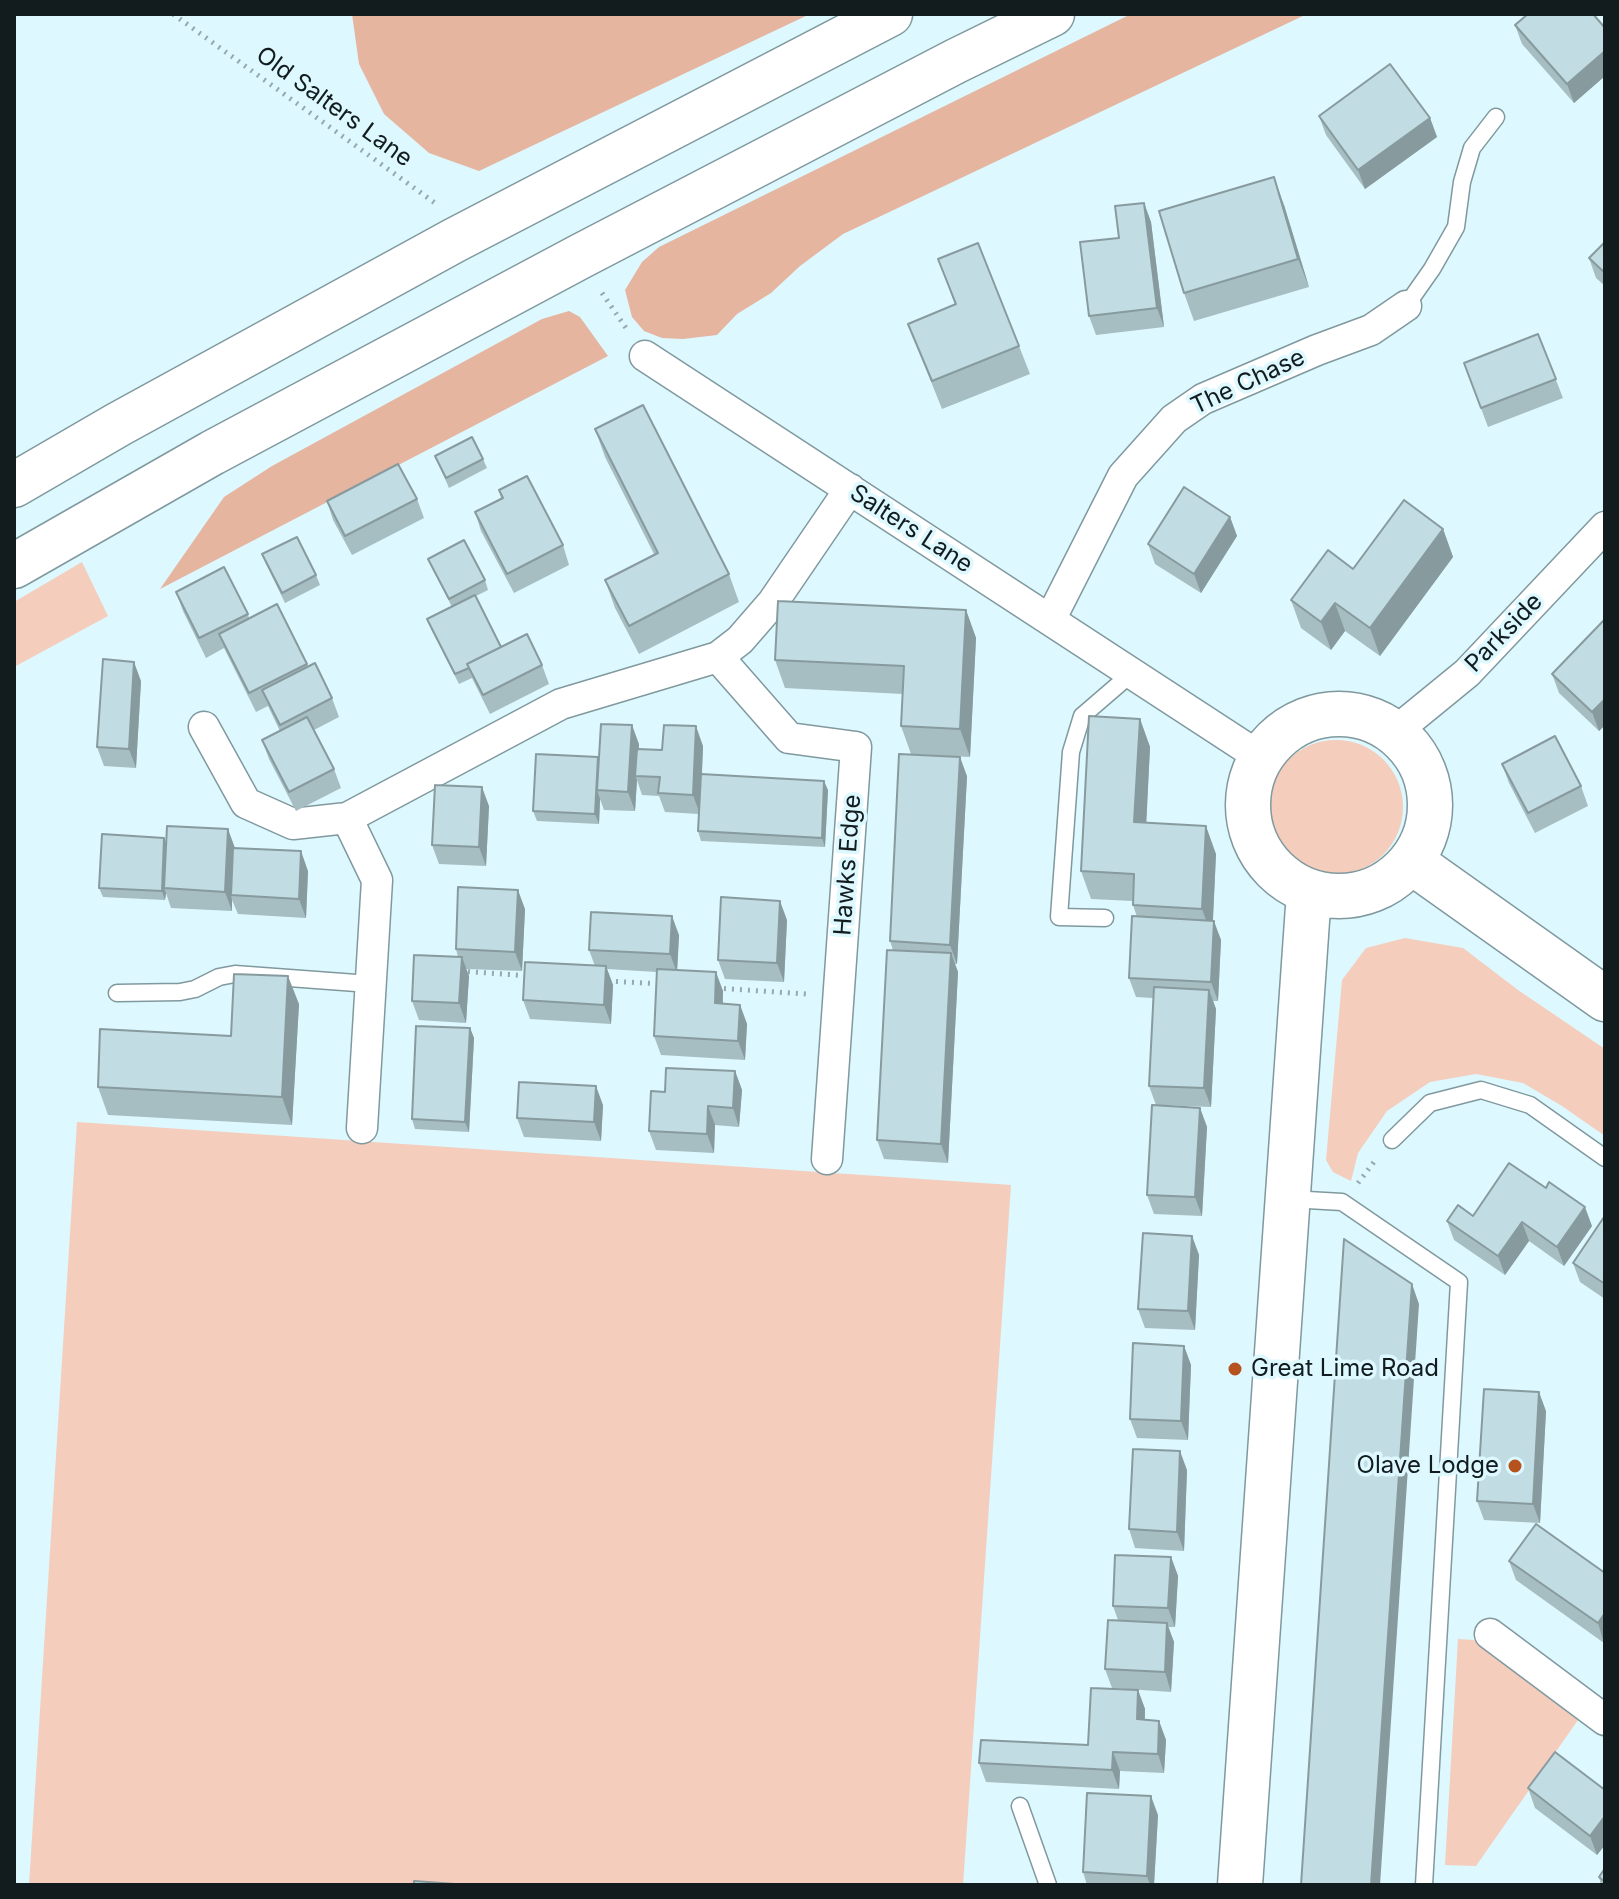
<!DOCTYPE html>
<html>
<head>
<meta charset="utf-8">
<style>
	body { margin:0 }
	#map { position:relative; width:1619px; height:1899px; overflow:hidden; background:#ddf8fe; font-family:Inter,sans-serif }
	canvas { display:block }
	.frame { position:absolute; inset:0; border:16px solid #121c1e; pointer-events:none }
</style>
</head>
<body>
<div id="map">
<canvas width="1619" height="1899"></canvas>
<div class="frame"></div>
</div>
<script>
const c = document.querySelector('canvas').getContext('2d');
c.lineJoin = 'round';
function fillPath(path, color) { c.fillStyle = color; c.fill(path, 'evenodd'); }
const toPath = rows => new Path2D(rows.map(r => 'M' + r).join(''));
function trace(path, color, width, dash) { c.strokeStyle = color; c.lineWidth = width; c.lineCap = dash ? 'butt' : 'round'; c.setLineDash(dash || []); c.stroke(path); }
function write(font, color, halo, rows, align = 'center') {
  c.font = font + ' Inter,sans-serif'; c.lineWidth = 7; c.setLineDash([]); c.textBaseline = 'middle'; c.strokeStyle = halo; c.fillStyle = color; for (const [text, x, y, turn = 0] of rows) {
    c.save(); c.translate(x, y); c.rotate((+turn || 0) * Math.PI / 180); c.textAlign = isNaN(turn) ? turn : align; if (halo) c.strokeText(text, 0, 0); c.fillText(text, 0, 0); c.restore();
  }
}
fillPath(toPath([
	[82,562,108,616,14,667,14,602],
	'1269 807a67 67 0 1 1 134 0a67 67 0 1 1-134 0Z',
	[1405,938,1463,948,1518,990,1605,1049,1605,1136,1562,1106,1523,1083,1476,1074,1430,1082,1387,1111,1358,1153,1351,1181,1333,1172,1326,1160,1342,980,1366,948],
	[77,1122,1011,1185,963,1885,29,1885],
	[1458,1639,1474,1640,1578,1720,1476,1866,1445,1865]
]), '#f4cdbc');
fillPath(toPath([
	[352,14,810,14,479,171,429,153,384,114,359,64],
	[1131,14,1307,14,843,234,800,266,771,293,737,314,717,335,683,339,662,338,644,331,632,317,625,290,642,262,659,247],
	[569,311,580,317,608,356,160,589,224,497,272,466,542,319]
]), '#e5b5a0');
const service = toPath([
	[1406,306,1432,269,1456,227,1462,182,1472,148,1496,117],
	[1105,918,1059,917,1071,752,1082,716,1132,673],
	[117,993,180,992,195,989,219,977,235,974,370,984],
	[1392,1140,1430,1103,1481,1090,1530,1105,1605,1158],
	[1290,1199,1342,1202,1459,1282,1424,1885],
	[1020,1806,1048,1885]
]);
const minor = toPath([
	[645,356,1260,757],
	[1050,620,1123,476,1174,419,1203,399,1317,350,1371,330,1406,306],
	[204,727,246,803,293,824,347,818,561,704,718,657],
	[1396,731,1467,673,1605,527],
	[347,818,377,880,362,1128],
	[827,1159,856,747,789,738,718,657,740,640,773,602,850,489],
	[1490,1634,1605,1720]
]);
const secondary = toPath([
	'1248 805a91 91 0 1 1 182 0a91 91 0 1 1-182 0Z',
	[1412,862,1605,999],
	[1240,1885,1309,892]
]);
const primary = toPath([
	[14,485,119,424,455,240,890,14],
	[14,566,212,453,581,256,956,61,1052,14]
]);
trace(service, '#80999f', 19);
trace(minor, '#80999f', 33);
trace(secondary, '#80999f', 47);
trace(primary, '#80999f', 47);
trace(toPath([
	[173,14,435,203],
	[602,293,626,328],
	[460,971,530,976],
	[608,981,662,984],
	[716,988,806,994],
	[1358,1183,1374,1162]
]), '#94a9ad', 5, [2, 6]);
trace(service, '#fff', 16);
trace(minor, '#fff', 30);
trace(secondary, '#fff', 44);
trace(primary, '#fff', 44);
fillPath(toPath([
	[1515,25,1605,28,1605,76,1574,103,1522,44],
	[1319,116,1430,118,1437,137,1365,189,1326,135],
	[1144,203,1151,222,1164,327,1096,335,1089,316,1119,238],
	[1284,205,1309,287,1194,321,1184,293],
	[1605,242,1605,286,1596,278,1589,258],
	[938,259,1019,346,1030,374,942,409,908,324,955,305],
	[1538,334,1563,398,1488,427,1464,363],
	[595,429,729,574,739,602,639,654,615,608,605,580,654,554,605,457],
	[435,456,483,459,487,468,449,488],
	[499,490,563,545,569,565,514,593,481,531,475,512,501,498],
	[417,499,424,518,352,555,333,520,327,501],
	[1230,517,1237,536,1201,593,1155,564,1148,544],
	[1443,529,1453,557,1380,656,1345,631,1331,650,1301,628,1291,600,1353,569],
	[262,554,316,575,320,585,285,603,266,564],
	[428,559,485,580,488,590,476,596,501,647,542,665,549,684,490,714,472,678,459,684,431,629,427,619,452,607,432,568],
	[176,592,248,614,249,618,277,604,308,666,332,698,339,717,314,730,334,769,341,788,296,811,269,759,262,740,280,731,268,706,256,712,224,648,206,658,183,611],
	[966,610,976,638,970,757,911,754,901,726,903,694,785,688,775,660],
	[1605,619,1605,725,1599,731,1559,693,1552,674],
	[141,681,136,768,104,766,97,747],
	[1140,719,1150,747,1146,823,1216,854,1213,921,1221,940,1218,1001,1213,1001,1216,1009,1211,1107,1156,1105,1149,1086,1153,998,1136,997,1129,978,1137,917,1133,905,1133,901,1091,899,1081,871],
	[639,744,639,749,662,750,703,746,702,774,828,790,825,847,701,841,698,831,699,814,665,812,659,796,642,795,637,780,635,811,604,810,600,799,599,824,537,821,533,811,598,757],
	[1502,764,1581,786,1588,806,1535,833,1509,783],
	[967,776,957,964,955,964,958,972,948,1163,884,1159,877,1140,893,950,890,941],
	[489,806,486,866,439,864,432,845],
	[164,838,166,842,235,848,308,871,306,918,238,914,232,900,232,911,171,908,166,893,165,900,103,897,99,888],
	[525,909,522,971,466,969,469,976,466,1023,419,1020,412,1001,458,957,456,949],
	[787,920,784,982,725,979,718,960],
	[679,935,677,970,723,991,723,1004,740,1005,747,1024,745,1060,661,1055,654,1036,657,972,607,969,613,985,611,1024,530,1019,523,1000,595,966,589,950],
	[299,1004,292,1125,108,1115,98,1087,231,1036],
	[470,1028,474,1038,469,1132,415,1129,412,1119],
	[735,1071,742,1090,739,1127,715,1125,714,1153,656,1150,649,1131,665,1092],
	[603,1105,601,1141,524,1137,517,1118],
	[1200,1108,1207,1127,1202,1216,1154,1214,1147,1195],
	[1473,1216,1592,1226,1564,1266,1529,1241,1505,1275,1454,1240,1447,1221],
	[1605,1218,1605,1299,1580,1282,1573,1263],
	[1192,1236,1199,1255,1195,1330,1145,1328,1138,1309],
	[1184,1346,1191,1365,1188,1440,1137,1438,1130,1419],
	[1546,1411,1540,1523,1484,1520,1477,1501],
	[1187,1470,1184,1551,1135,1548,1129,1529],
	[1171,1557,1178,1576,1175,1627,1168,1627,1174,1642,1171,1692,1112,1688,1105,1669,1118,1620,1113,1606],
	[1509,1561,1605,1573,1604,1643,1516,1580],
	[1138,1690,1145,1709,1145,1720,1159,1721,1166,1740,1164,1773,1120,1771,1119,1789,986,1782,979,1763,1088,1745],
	[1528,1788,1605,1790,1605,1845,1597,1855,1535,1808],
	[1158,1815,1154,1885,1087,1885,1083,1872],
	[1605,1868,1605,1885,1601,1885,1599,1877]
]), '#a6bdc2');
fillPath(toPath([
	[1605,51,1605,76,1574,103,1567,84],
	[1430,118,1437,137,1365,189,1358,170],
	[1274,177,1284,205,1309,287,1298,259],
	[1144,203,1151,222,1164,327,1157,308],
	[1230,517,1237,536,1201,593,1194,574],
	[1443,529,1453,557,1380,656,1370,628],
	[1335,603,1345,631,1331,650,1321,622],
	[966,610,976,638,970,757,960,729],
	[134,662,141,681,136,768,129,749],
	[1605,699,1605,725,1599,731,1592,712],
	[1140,719,1150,747,1145,850,1134,822],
	[632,725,639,744,637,776,635,776,637,780,635,811,628,792],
	[696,726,703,746,700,814,693,795],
	[598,757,597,790,600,799,599,824,595,814],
	[960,757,967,776,957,964,950,945],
	[824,781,828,790,825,847,822,838],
	[482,787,489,806,486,866,479,847],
	[1206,826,1216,854,1212,937,1202,909],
	[228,829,235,848,231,895,232,900,232,911,225,892],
	[164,838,168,847,164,888,166,893,165,900,162,891],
	[301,851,308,871,306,918,299,899],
	[518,890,525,909,522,971,515,952],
	[780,901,787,920,784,982,777,963],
	[672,916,679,935,677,973,670,954],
	[1214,921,1221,940,1218,1001,1211,982],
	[951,953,958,972,948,1163,941,1144],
	[462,957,469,976,466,1023,459,1003],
	[606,966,613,985,611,1024,604,1005],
	[716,972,723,991,722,1022,715,1003],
	[288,976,299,1004,292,1125,282,1097],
	[1209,990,1216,1009,1211,1107,1204,1088],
	[740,1005,747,1024,745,1060,738,1041],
	[470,1028,474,1038,469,1132,465,1122],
	[735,1071,742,1090,739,1127,733,1108],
	[596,1086,603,1105,601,1141,594,1122],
	[708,1106,715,1125,714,1153,707,1134],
	[1200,1108,1207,1127,1202,1216,1195,1197],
	[1585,1207,1592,1226,1564,1266,1557,1247],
	[1522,1222,1529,1241,1505,1275,1498,1256],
	[1192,1236,1199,1255,1195,1330,1188,1311],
	[1412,1284,1419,1304,1380,1885,1371,1885],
	[1184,1346,1191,1365,1188,1440,1181,1421],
	[1539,1392,1546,1411,1540,1523,1533,1504],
	[1180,1451,1187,1470,1184,1551,1177,1532],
	[1171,1557,1178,1576,1175,1627,1168,1608],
	[1605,1613,1605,1642,1604,1643,1598,1623],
	[1167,1623,1174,1642,1171,1692,1165,1672],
	[1138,1690,1145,1709,1144,1738,1137,1719],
	[1159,1721,1166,1740,1164,1773,1158,1754],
	[1113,1752,1120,1771,1119,1789,1112,1770],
	[1151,1796,1158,1815,1154,1885,1150,1885,1147,1876],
	[1605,1816,1605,1845,1597,1855,1590,1836]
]), '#879a9e');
const building = toPath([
	[1528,14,1593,14,1605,28,1605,51,1567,84,1515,25,1528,14],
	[1390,64,1430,118,1358,170,1319,116,1390,64],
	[1274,177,1298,259,1184,293,1159,211,1274,177],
	[1144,203,1157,308,1089,316,1080,242,1119,238,1115,206,1144,203],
	[1605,242,1605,273,1589,258,1605,242],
	[978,243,1019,346,932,381,908,324,956,304,938,259,978,243],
	[1538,334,1556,379,1481,408,1464,363,1538,334],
	[643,405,729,574,629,626,605,580,658,553,595,429,643,405],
	[472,437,483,459,446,478,435,456,472,437],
	[398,464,417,499,345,536,327,501,398,464],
	[527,476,563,545,507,574,475,512,503,498,499,490,527,476],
	[1184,487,1230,517,1194,574,1148,544,1184,487],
	[1404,500,1443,529,1370,628,1335,603,1321,622,1291,600,1328,550,1353,569,1404,500],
	[297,537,316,575,282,593,262,554,297,537],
	[464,540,485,580,449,599,428,559,464,540],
	[224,567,248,614,199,638,176,592,224,567],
	[475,595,501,647,467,664,469,668,455,674,427,619,475,595],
	[778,601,966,610,960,729,901,726,904,666,775,660,778,601],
	[277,604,307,664,249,693,219,634,277,604],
	[1605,619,1605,699,1592,712,1552,674,1605,619],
	[527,634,542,665,483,695,467,664,527,634],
	[103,659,134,662,129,749,97,747,103,659],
	[315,663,332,698,280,725,262,690,315,663],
	[1089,716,1140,719,1134,822,1206,826,1202,909,1133,905,1134,874,1081,871,1089,716],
	[307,717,334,769,289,792,262,740,307,717],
	[601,724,632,725,628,792,597,790,601,724],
	[664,725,696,726,693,795,658,793,660,777,635,776,637,749,662,750,664,725],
	[1555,736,1581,786,1528,813,1502,764,1555,736],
	[536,754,598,757,595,814,533,811,536,754],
	[899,754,960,757,950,945,890,941,899,754],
	[701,774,824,781,822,838,698,831,701,774],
	[435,785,482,787,479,847,432,845,435,785],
	[167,826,228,829,225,892,164,888,167,826],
	[102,834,164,838,162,891,99,888,102,834],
	[233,848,301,851,299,899,231,895,233,848],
	[458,887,518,890,515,952,456,949,458,887],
	[721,897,780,901,777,963,718,960,721,897],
	[591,912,672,916,670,954,589,950,591,912],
	[1132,916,1214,921,1211,982,1129,978,1132,916],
	[887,950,951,953,941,1144,877,1140,887,950],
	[414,955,462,957,459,1003,412,1001,414,955],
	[525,962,606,966,604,1005,523,1000,525,962],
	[657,969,716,972,715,1003,740,1005,738,1041,654,1036,657,969],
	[234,974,288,976,282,1097,98,1087,100,1029,231,1036,234,974],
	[1154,987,1209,990,1204,1088,1149,1086,1154,987],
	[416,1026,470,1028,465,1122,412,1119,416,1026],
	[666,1068,735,1071,733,1108,708,1106,707,1134,649,1131,651,1091,665,1092,666,1068],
	[519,1082,596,1086,594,1122,517,1118,519,1082],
	[1152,1105,1200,1108,1195,1197,1147,1195,1152,1105],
	[1509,1163,1546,1188,1549,1182,1585,1207,1557,1247,1522,1222,1498,1256,1447,1221,1458,1205,1473,1216,1509,1163],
	[1604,1217,1605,1218,1605,1284,1573,1263,1604,1217],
	[1143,1233,1192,1236,1188,1311,1138,1309,1143,1233],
	[1344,1239,1412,1284,1371,1885,1301,1885,1344,1239],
	[1133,1343,1184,1346,1181,1421,1130,1419,1133,1343],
	[1484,1389,1539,1392,1533,1504,1477,1501,1484,1389],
	[1133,1449,1180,1451,1177,1532,1129,1529,1133,1449],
	[1536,1524,1605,1573,1605,1613,1598,1623,1509,1561,1536,1524],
	[1115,1555,1171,1557,1168,1608,1113,1606,1115,1555],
	[1108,1620,1167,1623,1165,1672,1105,1669,1108,1620],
	[1091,1688,1138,1690,1137,1719,1159,1721,1158,1754,1113,1752,1112,1770,979,1763,981,1740,1088,1745,1091,1688],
	[1555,1752,1605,1790,1605,1816,1590,1836,1528,1788,1555,1752],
	[1087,1793,1151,1796,1147,1876,1083,1872,1087,1793],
	[1605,1868,1605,1882,1599,1877,1605,1868],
	[414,1881,468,1885,414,1885,414,1881]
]);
fillPath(building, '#c1dce2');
trace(building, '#879a9e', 2);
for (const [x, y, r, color] of [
	[1235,1369,8,"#b6521e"],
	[1515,1466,8,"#b6521e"]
]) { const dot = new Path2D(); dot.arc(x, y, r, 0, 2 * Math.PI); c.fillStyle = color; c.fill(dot); trace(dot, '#ddf8fe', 3); }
write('24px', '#121c1e', '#ddf8fe', [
	["Old Salters Lane",334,107,36],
	["The Chase",1248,382,-25],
	["Salters Lane",911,529,33],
	["Parkside",1504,633,-46],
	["Hawks Edge",848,865,-86]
]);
write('24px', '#121c1e', '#ddf8fe', [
	["Great Lime Road",1251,1369],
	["Olave Lodge",1499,1466,"right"]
], 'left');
</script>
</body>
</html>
